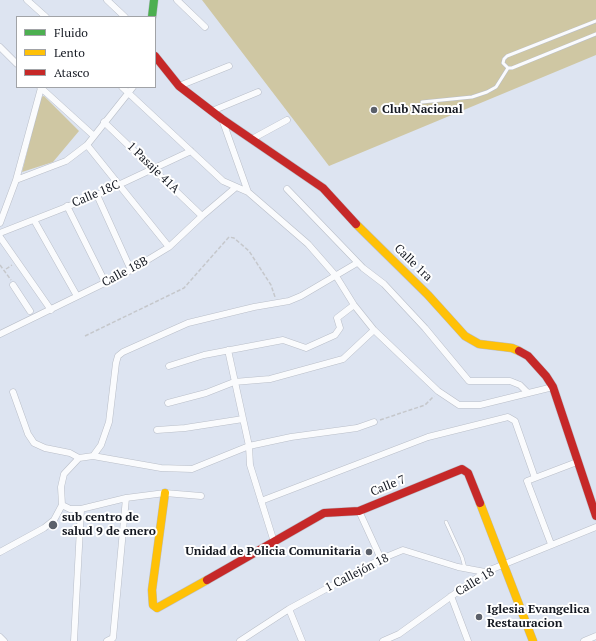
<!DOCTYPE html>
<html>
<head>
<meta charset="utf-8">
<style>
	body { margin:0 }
	#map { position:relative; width:596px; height:641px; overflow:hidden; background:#dde4f1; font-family:"PT Serif",serif }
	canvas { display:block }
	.legend { position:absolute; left:16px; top:16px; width:140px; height:72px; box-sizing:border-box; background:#fff; border:1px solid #a1a3a7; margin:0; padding:5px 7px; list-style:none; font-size:12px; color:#151922 }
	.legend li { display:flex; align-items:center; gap:8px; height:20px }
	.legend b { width:20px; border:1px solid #a1a3a7 }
</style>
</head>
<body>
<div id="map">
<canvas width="596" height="641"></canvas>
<ul class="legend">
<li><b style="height:5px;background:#4caf50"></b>Fluido</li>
<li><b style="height:5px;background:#ffc107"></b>Lento</li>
<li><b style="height:5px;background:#c62828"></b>Atasco</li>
</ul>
</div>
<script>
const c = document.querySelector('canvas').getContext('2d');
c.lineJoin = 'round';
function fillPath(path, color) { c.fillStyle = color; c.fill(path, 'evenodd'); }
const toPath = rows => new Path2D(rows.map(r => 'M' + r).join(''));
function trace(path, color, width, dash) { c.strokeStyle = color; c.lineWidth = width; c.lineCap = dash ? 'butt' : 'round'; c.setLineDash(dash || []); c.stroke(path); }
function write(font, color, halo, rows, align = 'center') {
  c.font = font + ' "PT Serif",serif'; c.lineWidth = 4; c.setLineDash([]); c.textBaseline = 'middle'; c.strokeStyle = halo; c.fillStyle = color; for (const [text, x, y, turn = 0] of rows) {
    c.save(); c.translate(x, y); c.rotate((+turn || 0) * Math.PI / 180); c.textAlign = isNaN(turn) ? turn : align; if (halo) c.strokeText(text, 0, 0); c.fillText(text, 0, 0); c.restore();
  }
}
fillPath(toPath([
	[202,0,596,0,596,55,329,166],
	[44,96,79,131,53,162,22,172,41,97]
]), '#cfc7a3');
const lane = toPath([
	[596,21,507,56,504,59,503,63,508,68,512,68,596,34],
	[422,102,472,97,487,92,496,87,508,68],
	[446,522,462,557,465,568]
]);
const street = toPath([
	[27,0,46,17],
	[107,0,125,17],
	[177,0,205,27],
	[0,47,17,64],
	[179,86,229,66],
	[40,87,94,136],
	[122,87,223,181,248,192,308,244,336,276,354,305,374,330,438,391,459,405,480,405,553,387],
	[212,111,258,92],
	[222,119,248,192],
	[104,122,202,216],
	[252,139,287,120],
	[87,145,169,247],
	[16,180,41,88],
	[287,189,363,268,384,284,425,328,469,381,510,381,520,385,528,393],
	[97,195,131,270],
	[67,206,105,282],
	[34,220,77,296],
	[0,223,16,180,66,161,87,145,133,87],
	[0,233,97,195,191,151],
	[0,237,51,310],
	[13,285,30,311],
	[0,334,131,270,169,247,202,216,235,188],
	[228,350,249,446,250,465,274,542],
	[169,366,204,355,283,340,306,348,335,335,340,328,337,318,354,305],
	[13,392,28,434,34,443,45,448,70,453,79,458],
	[168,403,206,393,234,382,270,379,343,359,374,330],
	[157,430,185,428,243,419],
	[93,456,101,445,109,422,116,363,118,356,123,352,188,323,254,307,289,301,301,296,357,263],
	[261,501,428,437,508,417,515,421,535,478],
	[62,505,70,509,81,509,126,498,165,493,201,496],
	[359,511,381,559],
	[551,544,527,481,577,462],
	[0,552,44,528,54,520,62,505,61,487,64,474,79,458,93,456,161,468,192,469,249,446,291,437,357,428,374,422],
	[451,596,468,641],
	[289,609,302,641],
	[0,637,4,641],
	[74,641,81,509],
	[107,641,113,638,126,498],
	[240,641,289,609,381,559,403,550,458,567,485,572],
	[383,641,399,634,485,572,596,527],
	[584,641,596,636]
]);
const fast = toPath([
	[152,17,154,0]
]);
const slow = toPath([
	[356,224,428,295,465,336,479,344,512,348,519,351],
	[165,493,152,590,153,605,157,608,207,580],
	[480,503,533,641]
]);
const jam = toPath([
	[155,56,179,86,222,119,323,188,356,224],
	[519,351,528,356,546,376,553,387,596,516],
	[207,580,324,513,359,511,462,469,468,473,480,503]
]);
trace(lane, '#b9bec8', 4);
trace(street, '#b9bec8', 7);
trace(fast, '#b9bec8', 9);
trace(slow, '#b9bec8', 9);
trace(jam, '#b9bec8', 9);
trace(toPath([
	[0,265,11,280],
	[6,269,12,265],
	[85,336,184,288,229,237,234,238,249,251,271,285,275,297],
	[380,420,425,405,434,396]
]), '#c5c7cb', 1.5, [4, 2]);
trace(lane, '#fafbfd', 3);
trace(street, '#fafbfd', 6);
trace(fast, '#4caf50', 8);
trace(slow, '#ffc107', 8);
trace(jam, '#c62828', 8);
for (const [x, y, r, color] of [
	[374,110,4,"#5b606a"],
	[53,525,5,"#5b606a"],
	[369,552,4,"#5b606a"],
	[479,617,4,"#5b606a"]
]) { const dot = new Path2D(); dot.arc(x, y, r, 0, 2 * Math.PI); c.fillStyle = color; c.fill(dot); trace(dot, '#fff', 1.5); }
write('bold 12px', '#151922', '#fff', [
	["Club Nacional",382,110],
	["sub centro de",62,518],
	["salud 9 de enero",62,532],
	["Unidad de Policia Comunitaria",361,552,"right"],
	["Iglesia Evangelica",487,610],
	["Restauracion",487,624]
], 'left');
write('12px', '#151922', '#fff', [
	["1 Pasaje 41A",153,168,44],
	["Calle 18C",96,194,-23],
	["Calle 1ra",413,263,44],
	["Calle 18B",125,272,-28],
	["Calle 7",388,486,-22],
	["1 Callejón 18",357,573,-27],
	["Calle 18",475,582,-31]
]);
</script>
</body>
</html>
